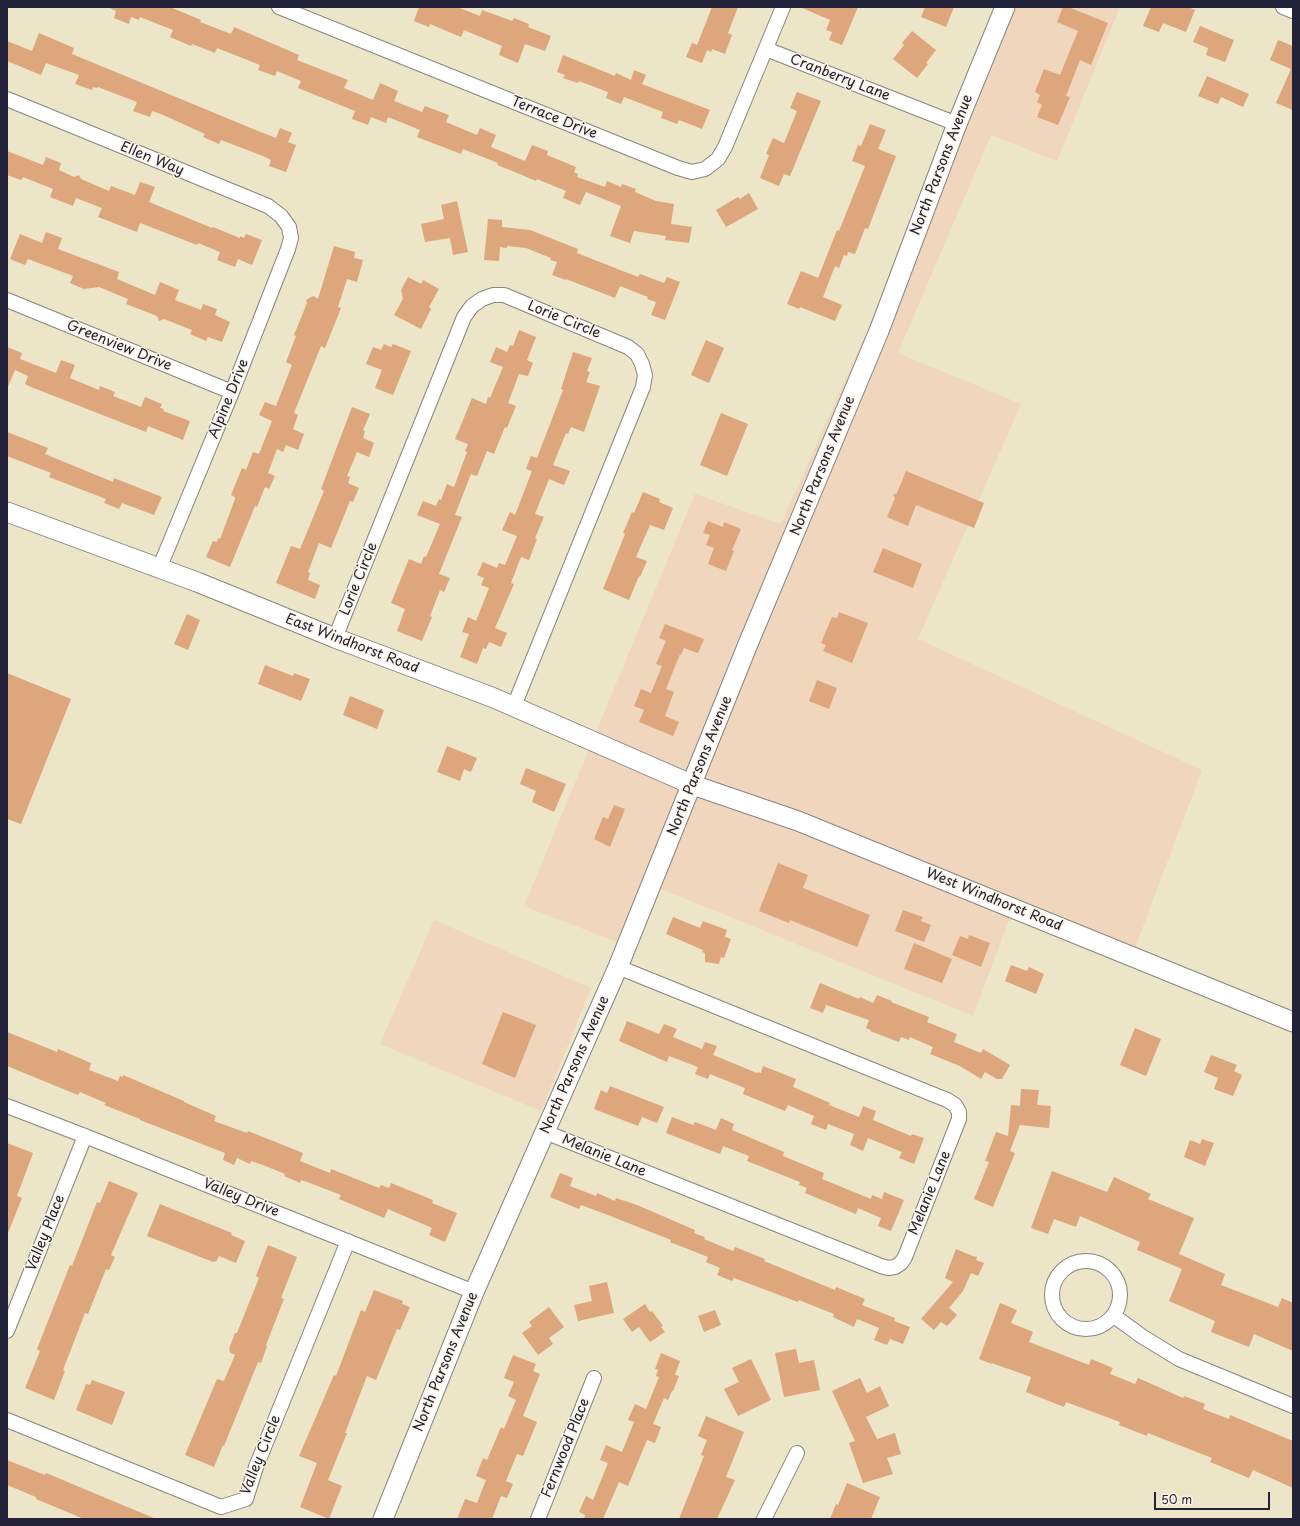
<!DOCTYPE html>
<html>
<head>
<meta charset="utf-8">
<style>
	body { margin:0 }
	#map { position:relative; width:1300px; height:1526px; overflow:hidden; background:#ece5c7; font-family:"Playpen Sans",sans-serif }
	canvas { display:block }
	.frame { position:absolute; inset:0; border:8px solid #22223b; pointer-events:none }
	.scale { position:absolute; left:1154px; top:1492px; width:116px; height:18px; box-sizing:border-box; border:2px solid #22223b; border-top:0; padding-left:5px; font-size:12px; line-height:14px; white-space:nowrap; color:#22223b; -webkit-text-stroke:3px #fcf5e5; paint-order:stroke }
</style>
</head>
<body>
<div id="map">
<canvas width="1300" height="1526"></canvas>
<div class="frame"></div>
<div class="scale">50 m</div>
</div>
<script>
const c = document.querySelector('canvas').getContext('2d');
c.lineJoin = 'round';
function fillPath(path, color) { c.fillStyle = color; c.fill(path, 'evenodd'); }
const toPath = rows => new Path2D(rows.map(r => 'M' + r).join(''));
function trace(path, color, width, dash) { c.strokeStyle = color; c.lineWidth = width; c.lineCap = dash ? 'butt' : 'round'; c.setLineDash(dash || []); c.stroke(path); }
function write(font, color, halo, rows, align = 'center') {
  c.font = font + ' "Playpen Sans",sans-serif'; c.lineWidth = 3; c.setLineDash([]); c.textBaseline = 'middle'; c.strokeStyle = halo; c.fillStyle = color; for (const [text, x, y, turn = 0] of rows) {
    c.save(); c.translate(x, y); c.rotate((+turn || 0) * Math.PI / 180); c.textAlign = isNaN(turn) ? turn : align; if (halo) c.strokeText(text, 0, 0); c.fillText(text, 0, 0); c.restore();
  }
}
fillPath(toPath([
	[1013,7,1120,7,1057,161,991,135,898,353,1021,404,918,639,1202,770,1135,948,704,779],
	[887,286,689,773,596,732,695,494,781,524],
	[589,749,682,790,619,943,524,906],
	[697,796,795,829,1010,917,973,1016,659,888],
	[434,920,591,988,541,1111,380,1044]
]), '#f0d6bc');
fillPath(toPath([
	[107,7,170,7,201,20,200,22,231,34,234,27,299,55,297,60,348,80,344,88,373,100,380,83,398,91,394,101,422,112,425,106,449,115,446,122,477,135,480,128,496,135,491,147,525,161,532,145,548,151,547,155,576,167,574,172,578,174,577,177,605,187,607,181,621,187,622,184,636,189,635,192,656,201,674,204,671,224,692,227,689,243,665,240,666,236,634,231,630,243,610,236,621,206,586,192,580,205,563,198,566,191,537,179,536,181,515,172,497,165,498,163,463,149,461,154,417,137,420,130,388,117,386,123,371,117,368,125,352,119,355,111,298,88,301,81,277,71,275,76,258,70,260,65,217,48,215,53,192,44,191,46,170,37,173,30,140,17,139,20,131,17,129,24,114,18,116,11],
	[419,7,457,7,480,16,482,10,512,21,514,18,529,24,528,27,551,36,545,51,525,44,518,63,499,55,502,46,464,30,461,37,430,24,429,27,414,21],
	[712,7,738,7,728,33,732,35,725,54,712,49,711,52,707,50,702,63,686,57,692,43,697,45],
	[800,7,858,7,842,45,829,40,832,32,826,30,830,20],
	[925,7,954,7,946,27,921,17],
	[1063,7,1068,7,1108,23,1091,65,1080,60,1066,96,1070,97,1058,125,1037,117,1042,105,1037,102,1040,95,1035,92,1044,69,1060,75,1078,31,1057,22],
	[1151,7,1188,7,1195,10,1186,32,1163,23,1159,32,1143,26],
	[1200,26,1234,40,1225,62,1206,55,1208,48,1193,42],
	[912,31,936,50,926,63,928,64,917,78,893,59,904,45,902,43],
	[39,33,74,48,72,54,258,131,276,138,280,128,292,133,288,142,296,145,286,172,269,166,271,160,263,156,221,140,219,144,203,137,205,134,161,114,152,111,150,117,133,111,137,102,98,87,97,88,93,87,92,90,75,84,79,75,46,63,41,75,7,61,7,41,32,51],
	[1278,40,1293,46,1293,110,1276,103,1291,69,1270,60],
	[563,55,615,76,616,73,631,80,634,70,646,75,642,84,710,110,702,129,679,120,677,124,661,118,663,112,624,97,621,104,606,98,608,92,579,81,578,83,563,78,565,75,557,72],
	[1207,76,1249,94,1243,107,1221,97,1218,104,1198,96],
	[797,92,821,101,790,176,784,174,779,186,760,178,769,155,766,154,773,138,784,143,797,111,790,108],
	[870,124,886,130,878,149,896,156,868,229,865,228,855,254,848,252,847,256,844,255,839,268,835,266,823,297,842,305,835,321,800,307,799,309,787,304,801,271,818,278,837,230,839,231,865,166,852,161,858,145,861,146],
	[7,151,43,165,46,157,61,163,59,170,74,177,79,175,81,179,109,191,111,186,135,195,140,182,155,187,149,202,212,228,213,227,240,238,240,236,244,238,246,234,262,240,252,265,238,259,235,267,217,260,220,252,198,243,197,245,140,223,137,232,98,217,102,208,76,198,73,206,50,197,53,189,23,177,21,180,7,175],
	[749,193,758,209,726,227,716,210,738,197,740,199],
	[457,201,468,252,453,255,450,238,425,242,421,224,444,219,441,205],
	[488,219,502,220,502,227,530,230,578,249,577,253,638,277,640,274,664,283,667,277,680,282,665,320,651,315,656,302,647,299,648,297,620,286,615,298,566,279,566,280,552,275,557,262,550,260,551,258,526,248,507,246,507,248,500,247,499,261,484,260],
	[46,232,62,238,58,249,119,272,117,279,155,295,160,282,179,290,175,300,201,310,203,304,217,309,215,315,230,322,222,342,208,337,206,341,190,334,192,330,164,319,159,321,157,316,126,304,128,299,99,287,84,289,70,283,73,276,44,265,28,259,25,265,10,259,20,234,42,243],
	[334,246,355,252,354,258,363,260,357,282,347,279,338,307,341,308,325,348,321,346,294,413,298,415,293,429,304,434,298,450,286,445,283,452,277,449,268,473,275,476,269,489,265,487,257,507,255,506,230,567,206,557,213,541,217,542,218,538,220,539,235,499,235,497,231,495,242,468,246,470,253,452,259,454,272,421,259,415,265,402,276,406,292,365,286,362,296,336,294,335,307,303,306,300,313,296,318,299],
	[408,277,421,284,423,280,439,289,429,307,431,309,421,329,394,315,403,299,401,290],
	[519,330,536,337,527,360,533,363,528,376,519,374,508,403,516,406,507,428,505,427,494,454,487,451,477,476,471,474,455,515,462,517,439,574,450,578,444,592,440,590,430,616,432,617,422,641,397,631,405,609,391,603,409,559,421,564,424,556,426,557,440,524,417,515,423,501,436,506,439,499,441,500,447,484,454,487,467,452,465,451,468,444,455,439,461,425,472,398,486,404,488,397,490,398,503,367,490,362,496,347,507,352,510,345,513,346],
	[706,340,724,348,709,383,691,375],
	[384,344,391,347,393,344,411,351,393,395,375,388,382,370,366,364,373,347,381,350],
	[7,347,22,353,20,359,56,373,61,360,75,365,70,378,99,390,100,386,115,392,113,396,141,407,145,397,162,404,160,408,164,409,163,411,190,421,183,440,148,426,146,432,31,387,25,384,28,376,15,370,7,389],
	[573,352,592,358,587,371,590,372,586,382,600,386,584,432,571,427,568,434,566,433,553,465,570,471,564,485,549,479,535,514,544,517,535,538,537,539,529,560,521,557,511,583,514,584,495,628,507,633,501,647,489,642,486,649,483,648,477,664,460,657,469,634,462,632,468,617,476,621,489,588,481,585,484,578,477,575,483,562,497,568,499,563,505,565,517,536,502,530,510,512,515,515,532,471,526,469,531,456,537,458,563,390,561,389],
	[352,407,370,414,363,430,365,431,363,438,374,443,369,457,357,452,347,476,350,477,348,483,359,488,353,502,350,501,331,548,319,543,308,572,310,573,308,580,320,585,315,599,276,583,291,546,300,549,324,491,321,489],
	[721,413,748,424,727,476,700,465],
	[7,432,48,448,45,454,113,482,114,478,162,497,154,515,122,503,119,509,104,503,106,499,49,477,51,473,7,456],
	[906,471,984,503,974,528,916,505,908,526,887,517,895,498,893,495,897,493],
	[643,492,660,499,659,502,673,508,664,530,650,525,636,557,647,561,640,577,639,576,629,600,603,589,625,534,623,533,632,512,634,513],
	[708,521,723,527,724,522,741,529,732,550,734,551,726,571,708,564,714,548,706,545,710,535,703,533],
	[883,548,922,564,913,588,873,572],
	[839,612,868,623,852,663,823,651,826,645,821,643,832,617,837,618],
	[187,614,200,620,188,650,174,644],
	[665,624,704,639,698,653,684,648,681,655,680,654,666,689,674,692,665,716,679,722,673,736,639,722,644,710,634,706,641,689,651,693,662,666,656,664,666,641,659,638],
	[265,665,293,676,294,673,310,679,301,701,258,684],
	[7,673,71,699,21,824,7,819],
	[817,680,837,688,829,709,809,701],
	[350,696,384,710,377,729,343,715],
	[447,746,477,758,471,772,464,769,460,781,437,772],
	[526,768,566,784,554,812,532,802,536,791,520,784],
	[614,805,625,809,610,847,594,839,603,817,608,819],
	[778,863,808,875,803,888,870,915,857,947,790,920,789,923,759,911],
	[903,910,923,917,921,921,931,925,924,942,895,931],
	[673,917,700,928,703,921,727,930,725,937,731,939,724,958,721,957,719,964,705,962,705,953,702,952,703,950,666,934],
	[969,935,990,943,981,967,952,955,960,936,968,939],
	[914,943,952,959,942,983,904,969],
	[1011,965,1027,971,1029,967,1044,974,1036,994,1005,981],
	[820,983,859,999,860,997,873,1003,877,995,892,1001,891,1002,929,1017,927,1022,957,1034,954,1042,981,1053,983,1049,1010,1065,1002,1079,997,1079,985,1072,981,1079,960,1066,930,1054,933,1047,910,1037,909,1040,901,1037,899,1042,870,1031,871,1030,866,1028,869,1020,826,1005,823,1013,810,1008],
	[503,1012,536,1025,515,1078,482,1064],
	[627,1021,659,1034,664,1024,677,1029,673,1037,702,1049,705,1042,717,1046,713,1055,757,1073,758,1072,761,1073,763,1066,796,1079,793,1087,828,1102,830,1103,829,1105,859,1117,863,1106,876,1111,873,1120,911,1136,912,1134,924,1138,914,1164,899,1158,902,1152,868,1138,863,1151,850,1145,854,1134,828,1124,826,1130,811,1124,814,1116,788,1105,785,1111,743,1094,745,1088,710,1074,708,1079,695,1074,698,1067,669,1056,667,1062,619,1041],
	[1135,1028,1161,1039,1146,1076,1120,1065],
	[7,1032,57,1052,58,1049,91,1063,89,1070,118,1081,120,1076,123,1077,123,1075,184,1101,184,1102,216,1116,214,1121,247,1133,248,1131,303,1153,300,1161,330,1173,331,1169,379,1188,381,1185,389,1188,391,1183,433,1200,432,1203,457,1213,445,1242,429,1235,432,1228,388,1209,384,1218,339,1199,341,1195,310,1183,301,1180,300,1183,284,1176,285,1174,263,1165,251,1161,250,1164,237,1158,234,1165,223,1160,225,1153,140,1120,140,1119,104,1105,106,1103,80,1092,78,1095,7,1066],
	[1211,1055,1237,1065,1234,1071,1242,1075,1233,1096,1214,1089,1218,1078,1204,1072],
	[610,1086,664,1107,657,1123,642,1117,638,1126,594,1109,601,1090,607,1093],
	[1021,1089,1039,1090,1037,1105,1051,1106,1049,1128,1020,1125,1010,1151,1015,1153,993,1207,974,1199,989,1162,985,1161,996,1132,1008,1136,1011,1105,1020,1106],
	[672,1117,693,1125,695,1122,716,1130,721,1118,734,1124,732,1130,784,1152,783,1156,824,1173,822,1179,871,1199,872,1195,882,1199,884,1192,904,1200,891,1231,878,1226,881,1218,858,1208,856,1214,805,1193,807,1188,799,1185,800,1182,747,1161,749,1156,723,1146,720,1154,666,1133],
	[1202,1139,1214,1143,1205,1166,1184,1157,1190,1140,1200,1144],
	[7,1143,33,1153,17,1196,22,1198,8,1233],
	[1052,1171,1107,1192,1114,1177,1151,1194,1148,1199,1194,1218,1179,1254,1225,1274,1221,1285,1278,1307,1282,1298,1293,1303,1293,1351,1254,1334,1249,1347,1211,1332,1215,1321,1169,1301,1182,1269,1137,1250,1140,1242,1080,1216,1076,1227,1054,1219,1048,1234,1031,1228],
	[560,1173,573,1178,570,1186,596,1196,597,1193,615,1201,616,1198,637,1205,695,1230,694,1233,705,1237,704,1239,733,1251,735,1247,765,1259,764,1261,835,1290,836,1287,865,1299,862,1305,895,1318,894,1321,910,1327,903,1344,890,1339,887,1345,874,1340,879,1328,857,1319,854,1327,833,1317,834,1314,799,1300,798,1302,734,1278,732,1281,717,1275,720,1268,706,1262,708,1257,670,1242,671,1240,613,1217,581,1205,579,1209,550,1197],
	[109,1181,138,1193,111,1255,115,1257,109,1270,106,1269,88,1314,85,1313,63,1370,65,1371,54,1400,25,1388,40,1351,37,1349,70,1265,72,1266,97,1202,100,1203],
	[160,1204,232,1233,231,1235,245,1241,236,1263,219,1256,216,1262,214,1261,213,1262,147,1236],
	[268,1245,297,1257,281,1298,284,1299,266,1345,267,1346,261,1363,258,1362,224,1446,223,1445,214,1467,185,1455,217,1379,224,1381,235,1355,229,1352,230,1350,229,1349,235,1333,237,1333,259,1278,256,1276],
	[956,1249,975,1257,976,1256,977,1257,976,1260,984,1263,978,1276,971,1273,963,1291,949,1308,957,1315,947,1326,941,1322,934,1330,921,1319,953,1282,945,1278],
	[607,1282,614,1313,578,1321,574,1305,592,1301,589,1286],
	[374,1290,403,1301,402,1304,410,1307,400,1330,397,1329,376,1380,367,1376,345,1433,347,1433,328,1480,342,1486,329,1519,300,1507,317,1463,299,1456,334,1375,336,1376,361,1310,365,1312],
	[1000,1303,1017,1310,1011,1323,1033,1332,1029,1342,1089,1365,1091,1359,1113,1368,1110,1374,1135,1384,1138,1378,1183,1398,1184,1396,1205,1404,1203,1409,1229,1419,1230,1415,1293,1441,1293,1488,1253,1470,1249,1478,1210,1462,1212,1458,1148,1433,1147,1436,1119,1425,1120,1422,1066,1402,1064,1407,1026,1392,1031,1377,992,1363,992,1364,979,1359],
	[645,1304,650,1312,652,1311,663,1326,661,1327,665,1332,650,1342,639,1327,632,1332,623,1319],
	[549,1307,564,1327,549,1338,553,1344,538,1355,522,1333,532,1326,529,1322],
	[715,1310,721,1325,704,1332,698,1316],
	[796,1349,799,1363,814,1360,820,1390,784,1397,775,1353],
	[661,1353,680,1361,675,1375,679,1376,673,1391,672,1391,668,1400,664,1398,653,1424,661,1427,655,1443,647,1440,628,1486,619,1482,603,1519,584,1519,585,1515,579,1512,586,1496,593,1500,608,1463,600,1460,606,1445,622,1452,634,1422,628,1420,635,1404,646,1409,659,1377,656,1376,658,1370,655,1369],
	[513,1355,536,1364,533,1371,540,1374,523,1416,537,1422,523,1456,517,1454,506,1481,513,1484,507,1498,501,1496,492,1519,457,1519,465,1499,477,1503,486,1480,476,1476,483,1458,487,1460,501,1427,504,1429,516,1400,508,1396,514,1382,504,1378],
	[751,1359,771,1400,738,1416,724,1389,739,1382,732,1368],
	[860,1378,867,1393,880,1386,889,1406,866,1417,877,1439,895,1433,901,1454,887,1458,893,1474,863,1483,849,1443,855,1441,832,1391],
	[92,1380,125,1392,112,1425,76,1410,86,1384,90,1385],
	[706,1416,744,1432,726,1477,735,1480,717,1519,679,1519,704,1456,701,1455,707,1440,698,1436],
	[7,1460,45,1475,46,1473,156,1519,84,1519,36,1499,36,1497,7,1485],
	[847,1483,880,1497,871,1519,830,1519,836,1504,838,1505]
]), '#dda67c');
const street = toPath([
	[279,7,678,168,692,172,705,169,718,159,725,147,783,7],
	[1283,7,1293,11],
	[766,49,957,124],
	[7,99,268,206,281,216,289,227,291,238,288,249,232,392,159,569],
	[7,300,232,392],
	[335,638,464,317,472,306,482,299,493,295,504,295,628,347,637,354,642,364,645,375,643,387,514,706],
	[7,1106,85,1136,474,1292],
	[545,1132,881,1266,888,1268,895,1267,901,1263,905,1257,959,1119,959,1112,955,1105,947,1100,618,967],
	'1052 1295a34 34 0 1 1 68 0a34 34 0 1 1-68 0Z',
	[1114,1316,1143,1337,1179,1359,1293,1406],
	[7,1331,85,1136],
	[7,1420,221,1507,246,1499,256,1467,348,1241],
	[538,1519,594,1378],
	[764,1519,797,1453]
]);
const secondary = toPath([
	[7,512,197,582,335,638,494,698,693,785,798,821,1293,1022],
	[383,1519,474,1292,618,967,748,644,879,331,957,124,1005,7]
]);
trace(street, '#878481', 16);
trace(secondary, '#878481', 21);
trace(street, '#fff', 14);
trace(secondary, '#fff', 19);
write('14px', '#22223b', '#fcf5e5', [
	["Cranberry Lane",840,78,21],
	["Terrace Drive",554,118,22],
	["Ellen Way",152,159,22],
	["North Parsons Avenue",942,165,-69],
	["Lorie Circle",564,320,22],
	["Greenview Drive",119,346,22],
	["Alpine Drive",229,399,-68],
	["North Parsons Avenue",823,466,-68],
	["Lorie Circle",359,579,-68],
	["East Windhorst Road",352,644,21],
	["North Parsons Avenue",700,766,-68],
	["West Windhorst Road",994,900,22],
	["North Parsons Avenue",575,1065,-66],
	["Melanie Lane",604,1156,22],
	["Melanie Lane",930,1193,-68],
	["Valley Drive",241,1198,22],
	["Valley Place",46,1233,-68],
	["North Parsons Avenue",446,1362,-68],
	["Fernwood Place",566,1448,-68],
	["Valley Circle",261,1455,-68]
]);
</script>
</body>
</html>
